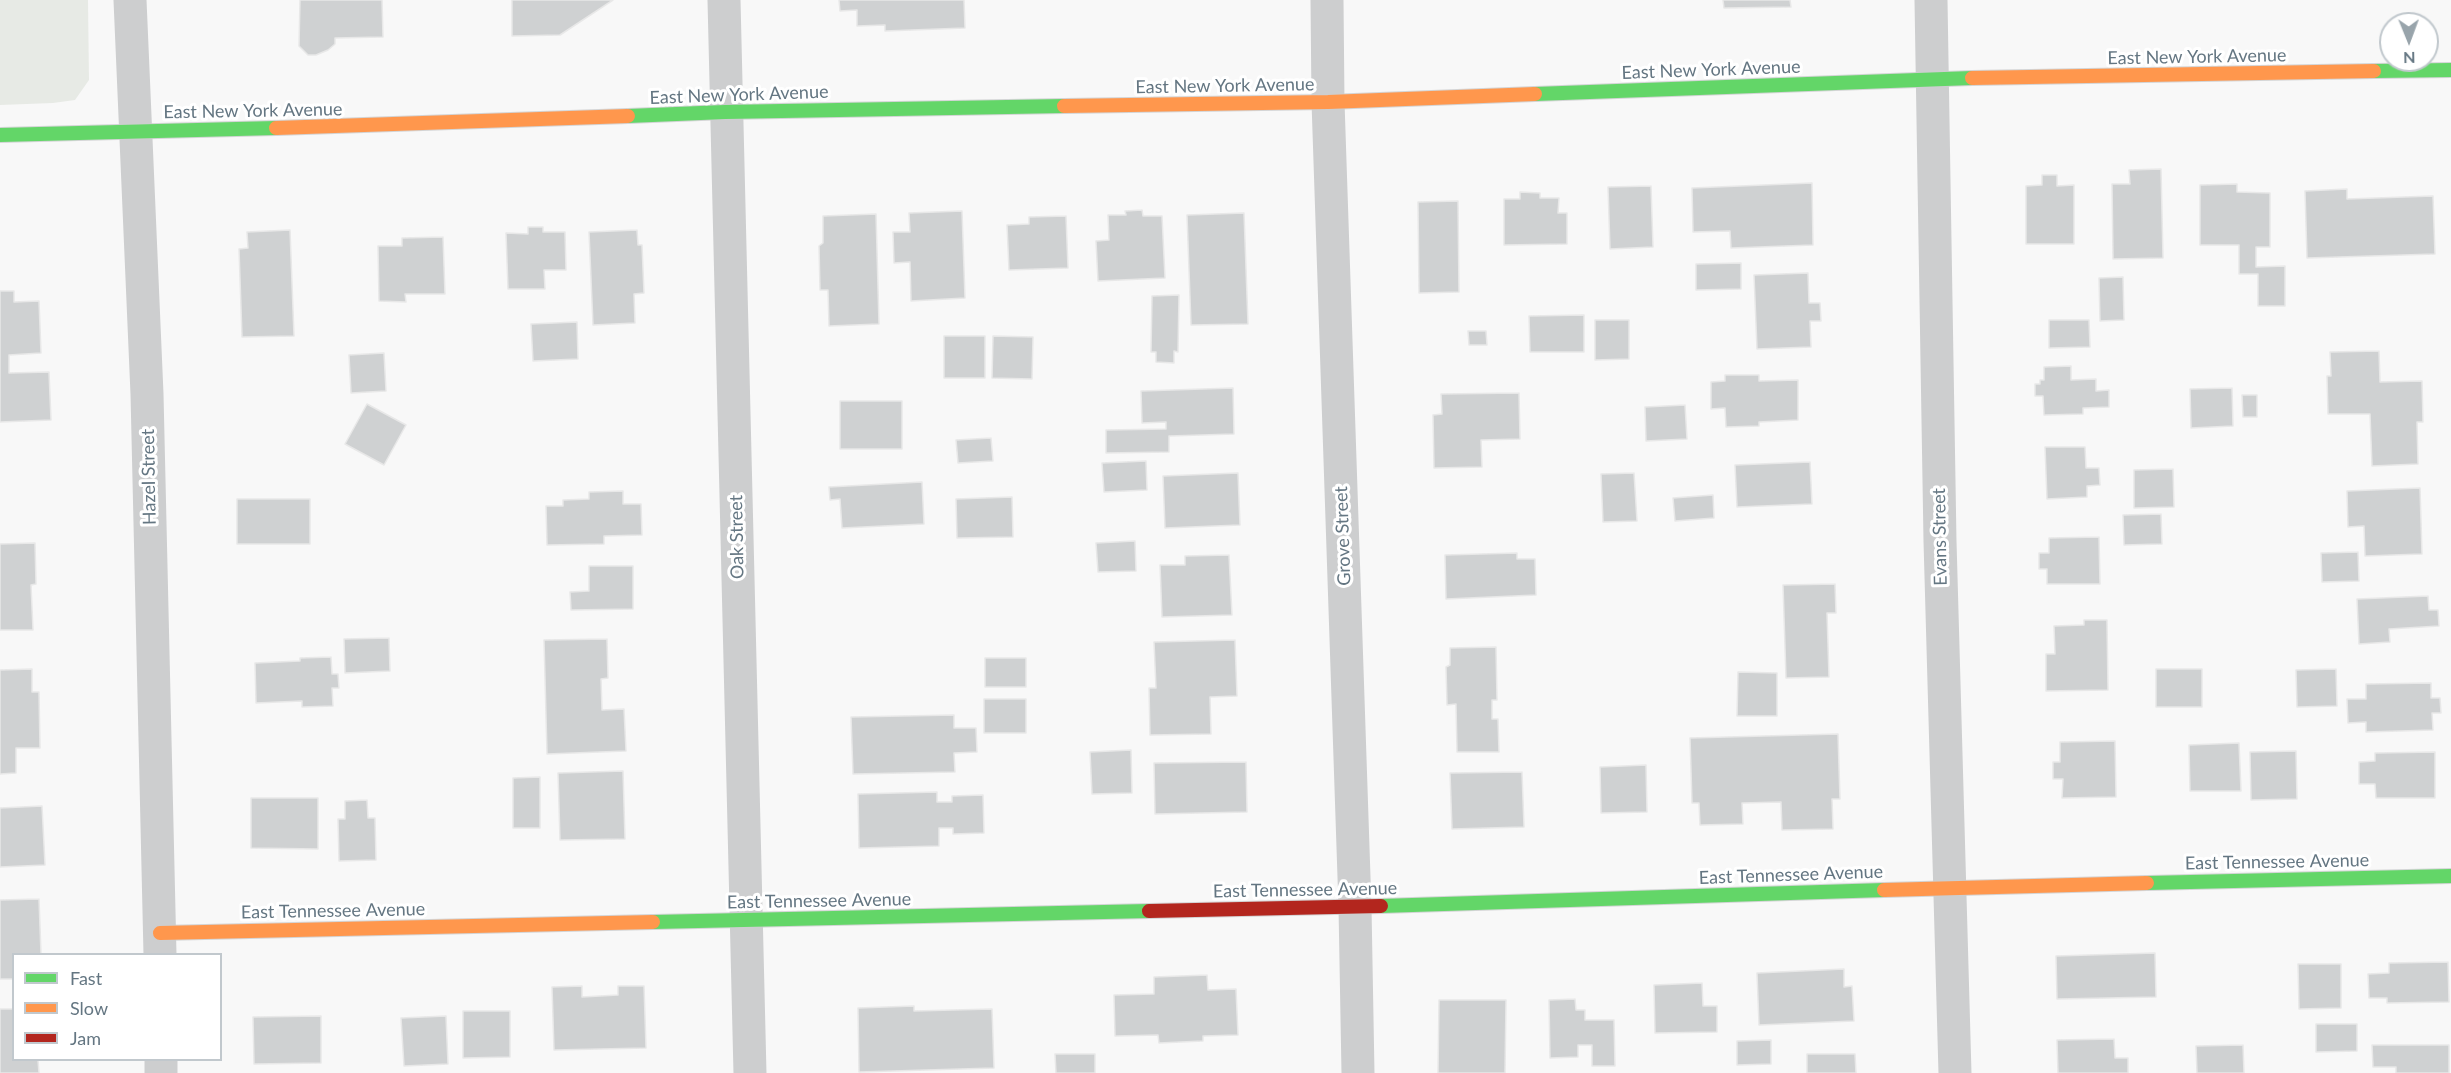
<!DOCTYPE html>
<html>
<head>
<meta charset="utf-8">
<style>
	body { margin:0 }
	#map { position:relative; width:2451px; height:1073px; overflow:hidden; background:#f8f8f8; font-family:Lato,sans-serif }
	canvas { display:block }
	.legend { position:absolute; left:12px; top:953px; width:210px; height:108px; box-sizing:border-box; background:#fff; border:2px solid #c1c8cd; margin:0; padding:8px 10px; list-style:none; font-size:18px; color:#647682 }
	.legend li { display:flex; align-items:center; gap:12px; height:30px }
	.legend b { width:30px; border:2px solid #c1c8cd }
	.north { position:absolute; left:2379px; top:12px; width:60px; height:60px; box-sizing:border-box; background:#fff; border:2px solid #c1c8cd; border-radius:50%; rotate:179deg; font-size:16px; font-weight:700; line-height:24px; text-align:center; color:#647682 }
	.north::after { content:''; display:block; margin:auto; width:21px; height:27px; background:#98a4ab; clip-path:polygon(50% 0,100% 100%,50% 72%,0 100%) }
</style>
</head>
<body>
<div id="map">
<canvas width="2451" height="1073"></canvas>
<ul class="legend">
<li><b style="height:8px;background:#63d668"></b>Fast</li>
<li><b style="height:8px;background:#ff974d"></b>Slow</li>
<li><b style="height:8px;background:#b3261e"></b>Jam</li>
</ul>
<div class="north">N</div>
</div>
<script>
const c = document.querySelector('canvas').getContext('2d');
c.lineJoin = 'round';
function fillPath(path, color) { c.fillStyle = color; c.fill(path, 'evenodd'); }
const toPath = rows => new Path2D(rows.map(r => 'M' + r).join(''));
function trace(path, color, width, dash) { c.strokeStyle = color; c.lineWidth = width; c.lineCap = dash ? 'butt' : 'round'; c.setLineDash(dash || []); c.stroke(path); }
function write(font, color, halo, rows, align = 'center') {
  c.font = font + ' Lato,sans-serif'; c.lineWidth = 6; c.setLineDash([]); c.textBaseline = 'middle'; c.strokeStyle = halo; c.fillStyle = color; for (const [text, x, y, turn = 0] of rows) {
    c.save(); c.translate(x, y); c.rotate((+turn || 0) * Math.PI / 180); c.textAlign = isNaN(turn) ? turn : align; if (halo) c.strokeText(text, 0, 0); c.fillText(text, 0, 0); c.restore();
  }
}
fillPath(toPath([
	[0,0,88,0,89,80,75,100,53,103,0,105]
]), '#e7eae5');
const building = toPath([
	[300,0,382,0,383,37,335,38,335,44,328,50,316,55,308,55,299,46,300,0],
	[512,0,613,0,560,35,512,36,512,0],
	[839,0,964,0,965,28,885,31,885,25,857,26,857,10,840,11,839,0],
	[1723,0,1790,0,1791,7,1724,8,1723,0],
	[2161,169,2163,258,2113,259,2112,184,2130,184,2129,170,2161,169],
	[2042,175,2057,175,2057,186,2074,185,2074,244,2026,244,2026,186,2042,185,2042,175],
	[1812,183,1813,245,1731,248,1730,231,1693,232,1692,188,1812,183],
	[2237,184,2237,192,2270,193,2270,247,2256,247,2256,267,2285,266,2285,306,2258,306,2258,274,2239,274,2239,245,2200,245,2200,185,2237,184],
	[1651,186,1653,247,1610,249,1608,187,1651,186],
	[2347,189,2347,199,2433,196,2435,254,2307,258,2305,191,2347,189],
	[1520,192,1540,193,1540,198,1559,198,1558,213,1567,213,1567,244,1504,245,1504,199,1520,199,1520,192],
	[1458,201,1459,292,1419,293,1418,202,1458,201],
	[1142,210,1143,216,1162,216,1165,278,1098,281,1096,241,1109,240,1108,215,1126,215,1125,211,1142,210],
	[962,211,965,298,911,301,910,262,894,263,893,232,910,232,909,213,962,211],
	[1244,213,1248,324,1191,325,1187,215,1244,213],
	[876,214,879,324,829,326,828,290,820,290,819,246,823,243,823,216,876,214],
	[1066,216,1068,268,1009,270,1007,225,1029,224,1029,217,1066,216],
	[528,227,543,227,543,232,565,232,566,270,544,270,545,289,508,289,506,233,528,234,528,227],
	[290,230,294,336,242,337,239,249,248,248,247,232,290,230],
	[637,230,638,245,642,245,644,293,634,294,635,323,593,325,589,232,637,230],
	[443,237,445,294,405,294,406,302,379,301,378,246,402,246,402,238,443,237],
	[1741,263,1741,289,1696,290,1696,264,1741,263],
	[1808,273,1809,303,1820,303,1821,321,1810,321,1811,347,1757,349,1754,275,1808,273],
	[2123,277,2124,320,2100,321,2099,278,2123,277],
	[0,291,14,291,14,302,39,301,41,353,9,355,9,373,49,372,51,420,0,422,0,291],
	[1179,295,1178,352,1174,351,1174,363,1156,362,1156,352,1151,352,1152,296,1179,295],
	[1584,315,1584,352,1530,352,1529,316,1584,315],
	[1595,320,1629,320,1629,359,1595,360,1595,320],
	[2049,320,2089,320,2090,347,2049,348,2049,320],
	[577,322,578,359,533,361,531,324,577,322],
	[1468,331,1486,331,1487,345,1469,345,1468,331],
	[944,336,985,336,985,378,944,378,944,336],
	[993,336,1033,337,1032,379,992,378,993,336],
	[2379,351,2380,382,2422,381,2423,422,2417,422,2418,464,2372,466,2370,414,2328,414,2327,376,2331,376,2330,352,2379,351],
	[384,353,386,391,351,393,349,355,384,353],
	[2071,366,2071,380,2096,379,2096,391,2109,390,2109,407,2083,408,2083,414,2044,415,2043,396,2035,396,2035,384,2040,384,2040,380,2044,380,2044,367,2071,366],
	[1725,375,1759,375,1759,381,1798,380,1798,420,1759,422,1759,426,1726,427,1725,408,1711,409,1711,382,1725,381,1725,375],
	[1233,388,1234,434,1169,436,1169,452,1106,453,1106,430,1166,429,1166,422,1142,423,1141,391,1233,388],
	[2232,388,2233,426,2191,428,2190,389,2232,388],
	[1519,393,1520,439,1481,440,1482,467,1434,468,1433,415,1442,414,1441,394,1519,393],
	[2242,395,2257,395,2257,417,2243,417,2242,395],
	[840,401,902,401,902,449,840,449,840,401],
	[367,404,406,425,384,465,345,444,367,404],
	[1685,405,1687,439,1646,441,1645,407,1685,405],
	[991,438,993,461,958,463,956,440,991,438],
	[2045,447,2085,447,2086,468,2099,468,2100,485,2087,486,2087,497,2047,499,2045,447],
	[1146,461,1147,490,1104,492,1102,463,1146,461],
	[1810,462,1812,504,1737,507,1735,465,1810,462],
	[2173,469,2174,507,2134,508,2134,470,2173,469],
	[1238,473,1240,525,1165,528,1163,476,1238,473],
	[1634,473,1637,521,1603,522,1601,474,1634,473],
	[922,482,924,524,842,528,840,499,830,500,829,487,922,482],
	[2420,488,2422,554,2365,556,2364,526,2348,527,2347,491,2420,488],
	[623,491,623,504,641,504,642,535,604,536,604,544,547,545,546,506,563,506,563,500,589,499,589,492,623,491],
	[1713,495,1714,518,1675,521,1673,498,1713,495],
	[1012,497,1013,537,957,538,956,499,1012,497],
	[237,499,310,499,310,544,237,544,237,499],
	[2161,514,2162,544,2124,545,2123,515,2161,514],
	[2099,537,2100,584,2047,584,2047,569,2039,569,2039,553,2049,553,2049,538,2099,537],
	[1135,541,1136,571,1098,572,1096,543,1135,541],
	[35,543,36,584,31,585,33,630,0,630,0,544,35,543],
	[2358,552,2359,581,2322,582,2321,553,2358,552],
	[1517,553,1517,559,1535,559,1536,595,1446,599,1445,555,1517,553],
	[1229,555,1232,615,1162,617,1160,565,1185,565,1185,556,1229,555],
	[589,566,633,566,633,609,571,610,570,592,589,591,589,566],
	[1835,584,1836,613,1827,613,1829,677,1786,678,1783,585,1835,584],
	[2428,596,2429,610,2438,610,2439,626,2389,629,2390,642,2359,644,2357,599,2428,596],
	[2084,620,2107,620,2108,690,2046,691,2046,654,2055,654,2054,626,2084,625,2084,620],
	[389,638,390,671,345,673,344,639,389,638],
	[607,639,608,678,601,679,602,710,624,709,626,751,547,754,544,640,607,639],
	[1235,640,1237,696,1210,697,1211,734,1150,735,1149,688,1156,688,1154,642,1235,640],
	[1496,647,1497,700,1492,700,1492,719,1498,719,1499,752,1457,752,1456,704,1447,705,1446,667,1450,665,1450,648,1496,647],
	[331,657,332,674,338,674,339,688,332,688,333,706,302,707,302,701,256,703,255,663,300,661,300,658,331,657],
	[985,658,1026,658,1026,687,985,687,985,658],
	[32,669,32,692,39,692,40,748,16,748,16,773,0,774,0,670,32,669],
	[2156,669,2202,669,2202,707,2156,707,2156,669],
	[2336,669,2337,706,2297,707,2296,670,2336,669],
	[1738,672,1777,673,1777,716,1737,716,1738,672],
	[2431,683,2431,698,2440,698,2441,713,2432,713,2433,730,2366,732,2366,722,2348,723,2347,699,2366,699,2366,684,2431,683],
	[984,699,1026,699,1026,733,984,733,984,699],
	[954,715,954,728,976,728,977,752,954,753,955,772,853,774,851,717,954,715],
	[1838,734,1840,799,1832,799,1833,829,1782,830,1781,802,1742,803,1743,824,1700,825,1699,803,1692,803,1690,738,1838,734],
	[2115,741,2116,797,2062,798,2063,779,2053,779,2053,762,2060,762,2060,742,2115,741],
	[2239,743,2241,791,2190,791,2189,745,2239,743],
	[1131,750,1132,793,1092,794,1090,752,1131,750],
	[2296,751,2297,799,2251,800,2250,752,2296,751],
	[2435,752,2435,798,2376,798,2375,784,2359,784,2359,762,2375,761,2375,753,2435,752],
	[1246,762,1247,812,1155,814,1154,763,1246,762],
	[1646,765,1647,812,1601,813,1600,767,1646,765],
	[623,771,625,839,560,840,558,773,623,771],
	[1522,772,1524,827,1452,829,1450,773,1522,772],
	[540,777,540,828,513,828,513,778,540,777],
	[937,792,937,802,952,802,952,796,983,795,984,833,953,834,953,828,939,828,939,846,859,848,858,794,937,792],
	[251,798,318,798,318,849,251,848,251,798],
	[367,800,368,818,375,818,376,860,339,861,338,819,345,819,345,801,367,800],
	[42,806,45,865,0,867,0,808,42,806],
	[39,899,41,954,14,954,14,979,0,979,0,900,39,899],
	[2155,953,2156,997,2057,999,2056,956,2155,953],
	[2448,962,2449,1002,2387,1003,2387,998,2369,998,2368,974,2389,973,2389,963,2448,962],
	[2298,964,2341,964,2341,1008,2299,1009,2298,964],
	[1844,969,1844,987,1852,986,1854,1021,1759,1025,1757,973,1844,969],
	[1207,975,1208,990,1236,989,1238,1035,1203,1036,1203,1041,1159,1043,1158,1035,1115,1036,1114,995,1154,994,1154,977,1207,975],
	[1702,983,1703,1006,1717,1006,1717,1032,1655,1033,1654,985,1702,983],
	[582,986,582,997,618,995,618,986,644,986,646,1048,554,1050,552,987,582,986],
	[1575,999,1576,1010,1585,1010,1585,1020,1614,1020,1615,1066,1592,1066,1592,1045,1578,1045,1578,1057,1550,1058,1549,1000,1575,999],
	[1439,1000,1506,1000,1505,1073,1438,1073,1439,1000],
	[914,1006,914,1011,992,1009,994,1068,859,1072,858,1008,914,1006],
	[0,1009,14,1009,14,1060,38,1060,39,1073,0,1073,0,1009],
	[463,1011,510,1011,510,1057,463,1058,463,1011],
	[321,1016,321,1063,254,1064,253,1017,321,1016],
	[446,1016,448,1064,404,1066,401,1018,446,1016],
	[2316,1024,2357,1024,2357,1051,2316,1052,2316,1024],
	[2114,1039,2115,1058,2128,1058,2128,1073,2058,1073,2057,1040,2114,1039],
	[1771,1040,1771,1064,1737,1065,1737,1041,1771,1040],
	[2243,1045,2244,1073,2197,1073,2196,1046,2243,1045],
	[2372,1045,2449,1045,2449,1073,2396,1073,2396,1067,2373,1067,2372,1045],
	[1055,1054,1095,1054,1095,1073,1056,1073,1055,1054],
	[1807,1054,1855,1054,1856,1073,1807,1073,1807,1054]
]);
fillPath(building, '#cfd1d2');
trace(building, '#e8e8e8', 1.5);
const fast = toPath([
	[2374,71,2451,70],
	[1535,94,1972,78],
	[628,116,725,112,1064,106],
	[0,135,276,128],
	[2147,883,2451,876],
	[1381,906,1884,890],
	[653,922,1149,911]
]);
const slow = toPath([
	[1972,78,2374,71],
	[1064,106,1328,102,1535,94],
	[276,128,628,116],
	[1884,890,2147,883],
	[160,933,653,922]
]);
const jam = toPath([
	[1149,911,1381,906]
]);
trace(fast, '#d4d5d6', 16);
trace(slow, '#d4d5d6', 16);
trace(jam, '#d4d5d6', 16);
trace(toPath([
	[130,0,147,394,160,954],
	[724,0,750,1073],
	[1327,0,1328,102,1355,907,1358,1073],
	[1931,0,1940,541,1955,1073],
	[161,1060,161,1073]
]), '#cdcecf', 33);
trace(fast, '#63d668', 14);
trace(slow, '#ff974d', 14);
trace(jam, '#b3261e', 14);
write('18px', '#647682', '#fff', [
	["East New York Avenue",2197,57,-1],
	["East New York Avenue",1711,70,-2],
	["East New York Avenue",1225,86,-1],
	["East New York Avenue",739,95,-2],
	["East New York Avenue",253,111,-1],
	["Hazel Street",149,477,-91],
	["Grove Street",1343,536,-92],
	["Oak Street",737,537,-91],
	["Evans Street",1940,537,-91],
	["East Tennessee Avenue",2277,862,-1],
	["East Tennessee Avenue",1791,875,-2],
	["East Tennessee Avenue",1305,890,-1],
	["East Tennessee Avenue",819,901,-1],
	["East Tennessee Avenue",333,911,-1]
]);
</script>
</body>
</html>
